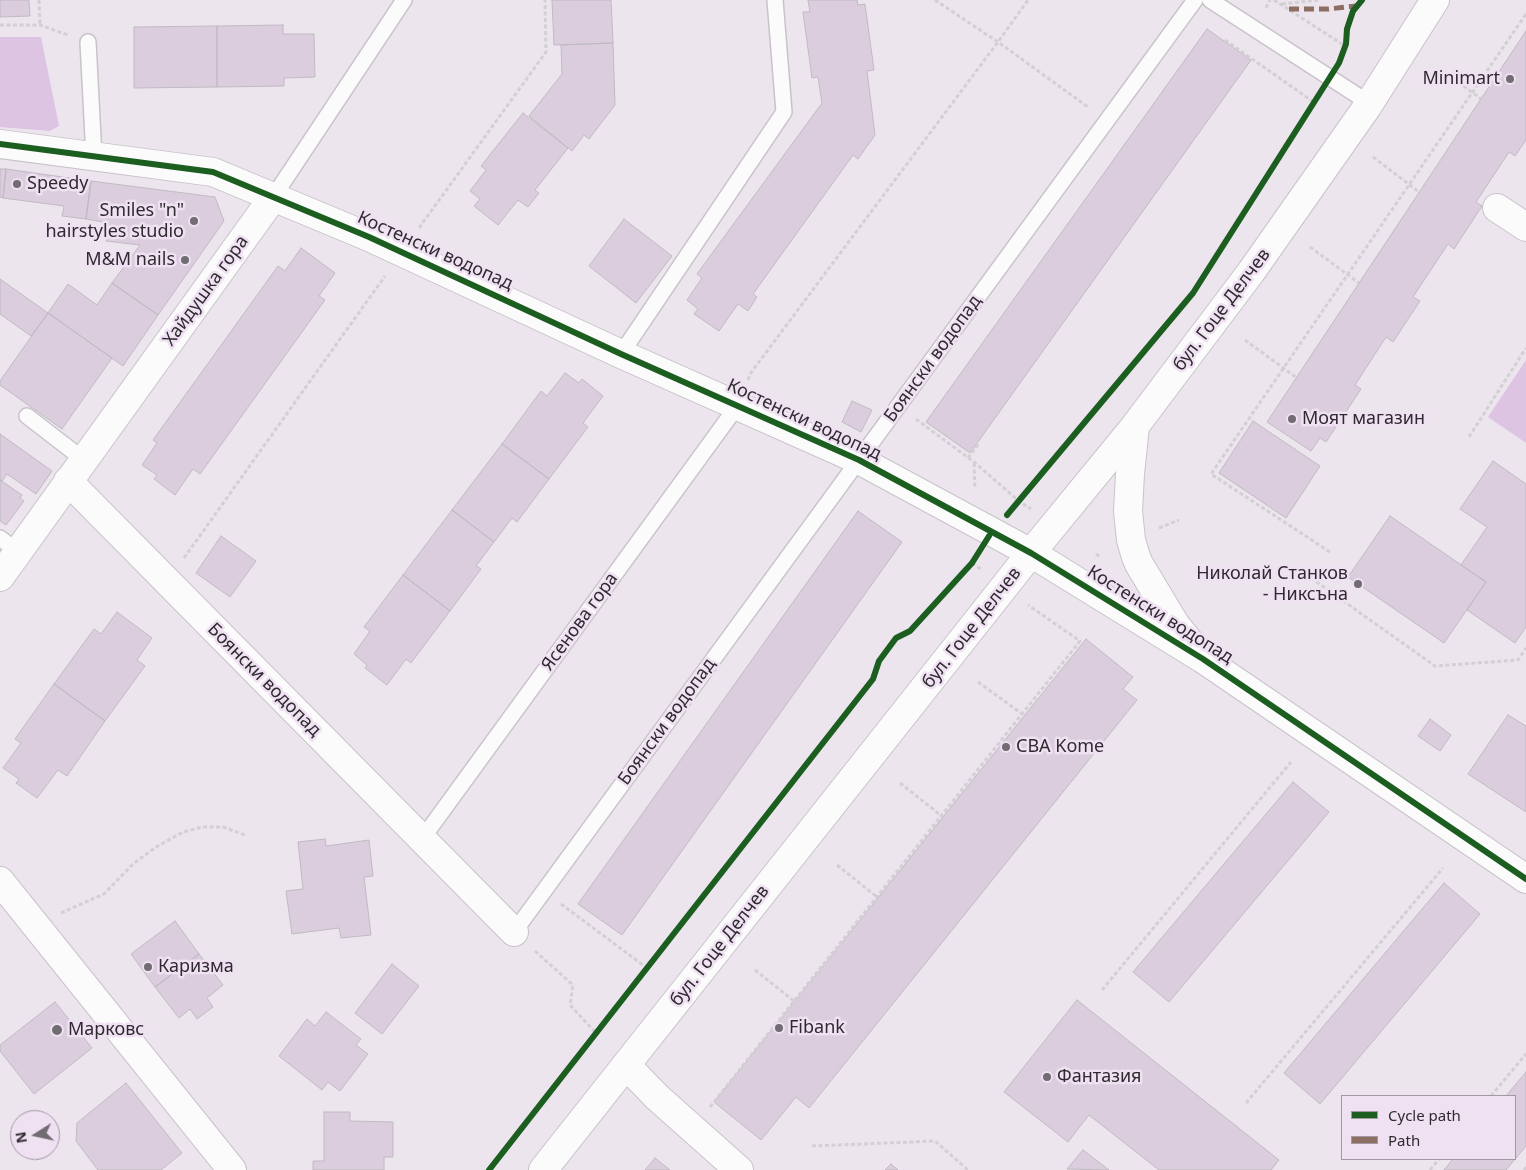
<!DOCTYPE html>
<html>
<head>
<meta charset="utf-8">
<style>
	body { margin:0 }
	#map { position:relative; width:1526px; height:1170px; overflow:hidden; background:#ece5ee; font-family:"Noto Sans",sans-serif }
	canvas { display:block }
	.legend { position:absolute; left:1341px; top:1095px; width:175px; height:65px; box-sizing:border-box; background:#efe1f2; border:1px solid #a298a4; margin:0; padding:6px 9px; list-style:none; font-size:15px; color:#2f2a30 }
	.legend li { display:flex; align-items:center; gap:10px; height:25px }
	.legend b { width:25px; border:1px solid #a298a4 }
	.north { position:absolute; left:10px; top:1110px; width:50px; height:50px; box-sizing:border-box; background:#efe1f2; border:1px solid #a298a4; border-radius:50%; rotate:260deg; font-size:14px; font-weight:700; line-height:20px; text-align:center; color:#2f2a30 }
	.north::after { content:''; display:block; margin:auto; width:18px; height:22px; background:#716b72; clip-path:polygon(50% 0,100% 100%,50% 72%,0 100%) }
</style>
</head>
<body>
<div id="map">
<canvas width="1526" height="1170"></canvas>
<ul class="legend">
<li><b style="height:6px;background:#1b5e20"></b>Cycle path</li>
<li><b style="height:6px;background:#8d6e63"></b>Path</li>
</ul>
<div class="north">N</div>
</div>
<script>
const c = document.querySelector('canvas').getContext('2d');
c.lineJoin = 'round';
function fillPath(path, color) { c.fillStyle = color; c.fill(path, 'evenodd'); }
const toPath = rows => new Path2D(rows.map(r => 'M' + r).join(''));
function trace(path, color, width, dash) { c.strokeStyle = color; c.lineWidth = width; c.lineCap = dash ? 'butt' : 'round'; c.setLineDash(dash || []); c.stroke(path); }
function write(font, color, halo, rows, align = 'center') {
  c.font = font + ' "Noto Sans",sans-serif'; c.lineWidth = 5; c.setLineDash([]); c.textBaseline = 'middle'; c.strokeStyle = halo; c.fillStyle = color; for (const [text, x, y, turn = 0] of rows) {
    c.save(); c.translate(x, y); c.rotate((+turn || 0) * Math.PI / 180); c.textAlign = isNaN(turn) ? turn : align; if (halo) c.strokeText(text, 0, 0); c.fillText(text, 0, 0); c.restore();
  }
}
fillPath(toPath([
	[0,37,41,37,59,126,50,131,0,127],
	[1526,360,1526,443,1488,417]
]), '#dcc4e2');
const building = toPath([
	[0,0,29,0,30,16,0,17,0,0],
	[552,0,611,0,613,43,554,45,552,0],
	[808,0,857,0,858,5,865,4,874,70,867,71,875,135,858,159,853,155,753,294,757,297,748,311,738,304,719,331,694,314,698,309,687,300,702,278,697,274,822,103,818,77,812,78,803,12,810,12,808,0],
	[283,25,283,34,314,34,315,77,284,78,284,86,217,87,217,26,283,25],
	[217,26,217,87,134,88,134,27,217,26],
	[1207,29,1251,60,970,453,926,422,1207,29],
	[1526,31,1526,140,1515,156,1509,152,1476,202,1482,206,1454,249,1448,244,1413,297,1420,301,1393,342,1386,337,1355,385,1361,389,1326,442,1320,438,1311,451,1267,422,1526,31],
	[613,43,615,105,589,139,584,135,572,151,529,116,562,74,561,45,613,43],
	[523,113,568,148,535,190,539,193,528,207,518,200,498,225,474,206,480,199,470,191,486,170,481,166,523,113],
	[0,169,6,169,3,198,0,197,0,169],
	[6,169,91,181,86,219,62,216,64,206,3,198,6,169],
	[91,181,215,197,224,221,158,315,112,283,140,245,106,241,108,223,86,219,91,181],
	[624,219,672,256,636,303,589,266,624,219],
	[301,248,335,273,319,296,325,300,200,474,193,469,175,495,154,479,157,475,142,465,157,443,153,440,278,266,285,271,301,248],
	[0,279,48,313,31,336,0,314,0,279],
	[112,283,158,315,123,366,48,313,68,284,97,305,112,283],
	[48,313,112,358,62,429,0,385,0,381,48,313],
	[565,373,579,383,582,379,603,396,583,423,588,427,549,479,502,444,541,391,547,396,565,373],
	[852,401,872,410,861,432,842,422,852,401],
	[1253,421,1320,466,1286,518,1219,473,1253,421],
	[0,434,52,471,36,494,7,474,2,481,0,480,0,434],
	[502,444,549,479,517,522,512,518,494,542,452,510,502,444],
	[1493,461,1526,484,1526,627,1515,643,1467,610,1486,582,1461,565,1487,527,1460,509,1493,461],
	[0,480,22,495,20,498,24,501,6,525,0,521,0,480],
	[452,510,494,542,476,566,481,569,450,611,403,575,452,510],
	[858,511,902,542,622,935,578,904,858,511],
	[1390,516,1486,582,1444,643,1348,577,1390,516],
	[221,536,256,561,230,597,196,573,221,536],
	[403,575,450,611,411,663,406,659,387,685,365,668,367,665,354,654,370,631,364,627,403,575],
	[117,612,152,638,137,660,145,666,105,721,54,684,94,629,101,634,117,612],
	[1086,639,1133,677,1123,689,1137,700,809,1108,796,1097,761,1140,714,1102,1086,639],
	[54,684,105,721,67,776,58,770,37,798,16,783,19,779,3,768,21,743,15,739,54,684],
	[1508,715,1526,726,1526,812,1468,774,1508,715],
	[1430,719,1451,735,1440,751,1418,736,1430,719],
	[1293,782,1329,812,1169,1002,1133,972,1293,782],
	[325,839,326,846,369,840,373,876,364,877,371,935,341,938,339,928,292,934,286,891,303,889,298,842,325,839],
	[1444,883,1480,914,1320,1104,1284,1073,1444,883],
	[175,921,199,954,155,987,131,954,175,921],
	[199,954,223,985,207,998,213,1007,197,1019,190,1009,179,1018,155,987,199,954],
	[392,964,419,986,382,1034,355,1013,392,964],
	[1077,1000,1279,1160,1271,1170,1159,1170,1089,1115,1068,1142,1004,1092,1077,1000],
	[55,1002,92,1048,34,1094,0,1051,0,1045,55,1002],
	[326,1012,361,1039,356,1045,368,1054,340,1091,328,1082,322,1090,279,1056,307,1019,315,1026,326,1012],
	[1526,1072,1526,1146,1506,1170,1444,1170,1453,1159,1515,1159,1515,1096,1506,1096,1526,1072],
	[126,1083,182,1153,161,1170,98,1170,76,1141,77,1123,126,1083],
	[324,1112,350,1112,350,1121,393,1122,393,1157,384,1157,384,1170,313,1170,313,1161,324,1161,324,1112],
	[1083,1150,1109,1170,1067,1169,1083,1150],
	[655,1158,670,1170,645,1170,655,1158],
	[891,1164,898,1170,885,1170,891,1164]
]);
fillPath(building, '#dbcdde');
trace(building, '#bfbac1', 1);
const lane = toPath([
	[1210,0,1369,103],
	[88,42,94,157],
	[274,196,404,0],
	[621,354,784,112,775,0],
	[27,416,84,460],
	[0,538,18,552],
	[422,839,738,405],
	[514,932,1195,0]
]);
const street = toPath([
	[0,144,213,172,369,237,621,354,859,460,1031,553],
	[1497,208,1526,227],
	[68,481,514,932],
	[0,577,274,196],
	[0,881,232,1170],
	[626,1065,657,1097,739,1170]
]);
const secondary = toPath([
	[1135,426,1130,474,1128,511,1131,540,1136,557,1139,564,1175,624,1193,646],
	[1031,553,1203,659,1526,879],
	[543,1170,1031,553,1135,426,1251,272,1367,107,1435,0]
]);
trace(lane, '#c8c3c9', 18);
trace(street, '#c8c3c9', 30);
trace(secondary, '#c8c3c9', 30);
trace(toPath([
	[39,0,40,25],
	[935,0,998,42,1088,107],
	[1274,0,1345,46],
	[1282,4,1318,0],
	[1266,8,1270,0],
	[0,25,40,25,68,35],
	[1225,40,1315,103],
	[1448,74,1481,99],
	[1373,157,1419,192],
	[419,228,546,52,545,0],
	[1310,247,1359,283],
	[1245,340,1297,378],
	[748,380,750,374,998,42,1028,0],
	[916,419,974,462,1020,502,1031,509],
	[1469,437,1526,348],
	[968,458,979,443,978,442],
	[974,463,975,489],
	[1159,528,1179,520],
	[1330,552,1211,474,1526,14],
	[1096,554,1100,557],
	[184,558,385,276],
	[972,563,982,570],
	[1311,578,1435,666,1518,660,1526,648],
	[978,682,1025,716],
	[900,783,943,817],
	[837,865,877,897],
	[561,904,647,968],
	[61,913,104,894,133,864,156,847,183,832,203,827,223,827,245,835],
	[535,951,573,985,570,1005,596,1033],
	[755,970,794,1001],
	[1102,990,1291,762],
	[1491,1096,1526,1054],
	[1246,1103,1443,868],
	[710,1107,1080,641,1028,605],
	[812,1146,935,1141,968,1170],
	[1430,1170,1439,1159],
	[1524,1170,1526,1167]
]), '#d2d0d3', 3, [4, 2.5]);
trace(lane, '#fcfbfc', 15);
trace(street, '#fcfbfc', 28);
trace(secondary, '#fcfbfc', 28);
trace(toPath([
	[1289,9,1328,9,1357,6]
]), '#8d6e63', 5, [10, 5]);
trace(toPath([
	[0,144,213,172,369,237,621,354,859,460,1031,553,1203,659,1526,879],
	[1007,515,1193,293,1339,63,1346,44,1347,29,1353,11,1362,0],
	[489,1170,873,679,879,661,896,638,910,631,972,563,989,536]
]), '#1b5e20', 6);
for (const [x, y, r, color] of [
	[1510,79,5,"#716b72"],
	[17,184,5,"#716b72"],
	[194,221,5,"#716b72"],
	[185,260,5,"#716b72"],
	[1292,419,5,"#716b72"],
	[1358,584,5,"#716b72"],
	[1006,747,5,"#716b72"],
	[148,967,5,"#716b72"],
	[779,1028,5,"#716b72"],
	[57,1030,6,"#716b72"],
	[1047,1077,5,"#716b72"]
]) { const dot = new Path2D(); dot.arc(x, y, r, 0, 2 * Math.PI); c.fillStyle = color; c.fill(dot); trace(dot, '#efe1f2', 2); }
write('18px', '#2f2a30', '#efe1f2', [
	["Minimart",1500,79,"right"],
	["Speedy",27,184],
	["Smiles \"n\"",184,211,"right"],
	["hairstyles studio",184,232,"right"],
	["M&M nails",175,260,"right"],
	["Моят магазин",1302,419],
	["Николай Станков",1348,574,"right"],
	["- Никсъна",1348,595,"right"],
	["CBA Kome",1016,747],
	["Каризма",158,967],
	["Fibank",789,1028],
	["Марковс",68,1030],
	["Фантазия",1057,1077]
], 'left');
write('18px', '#2f2a30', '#efe1f2', [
	["Костенски водопад",435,251,24],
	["Хайдушка гора",206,291,-54],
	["бул. Гоце Делчев",1222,310,-53],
	["Боянски водопад",933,359,-54],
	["Костенски водопад",804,420,25],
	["Костенски водопад",1160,615,32],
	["Ясенова гора",580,622,-54],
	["бул. Гоце Делчев",972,628,-52],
	["Боянски водопад",264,680,45],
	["Боянски водопад",667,722,-54],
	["бул. Гоце Делчев",720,946,-52]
]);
</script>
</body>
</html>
